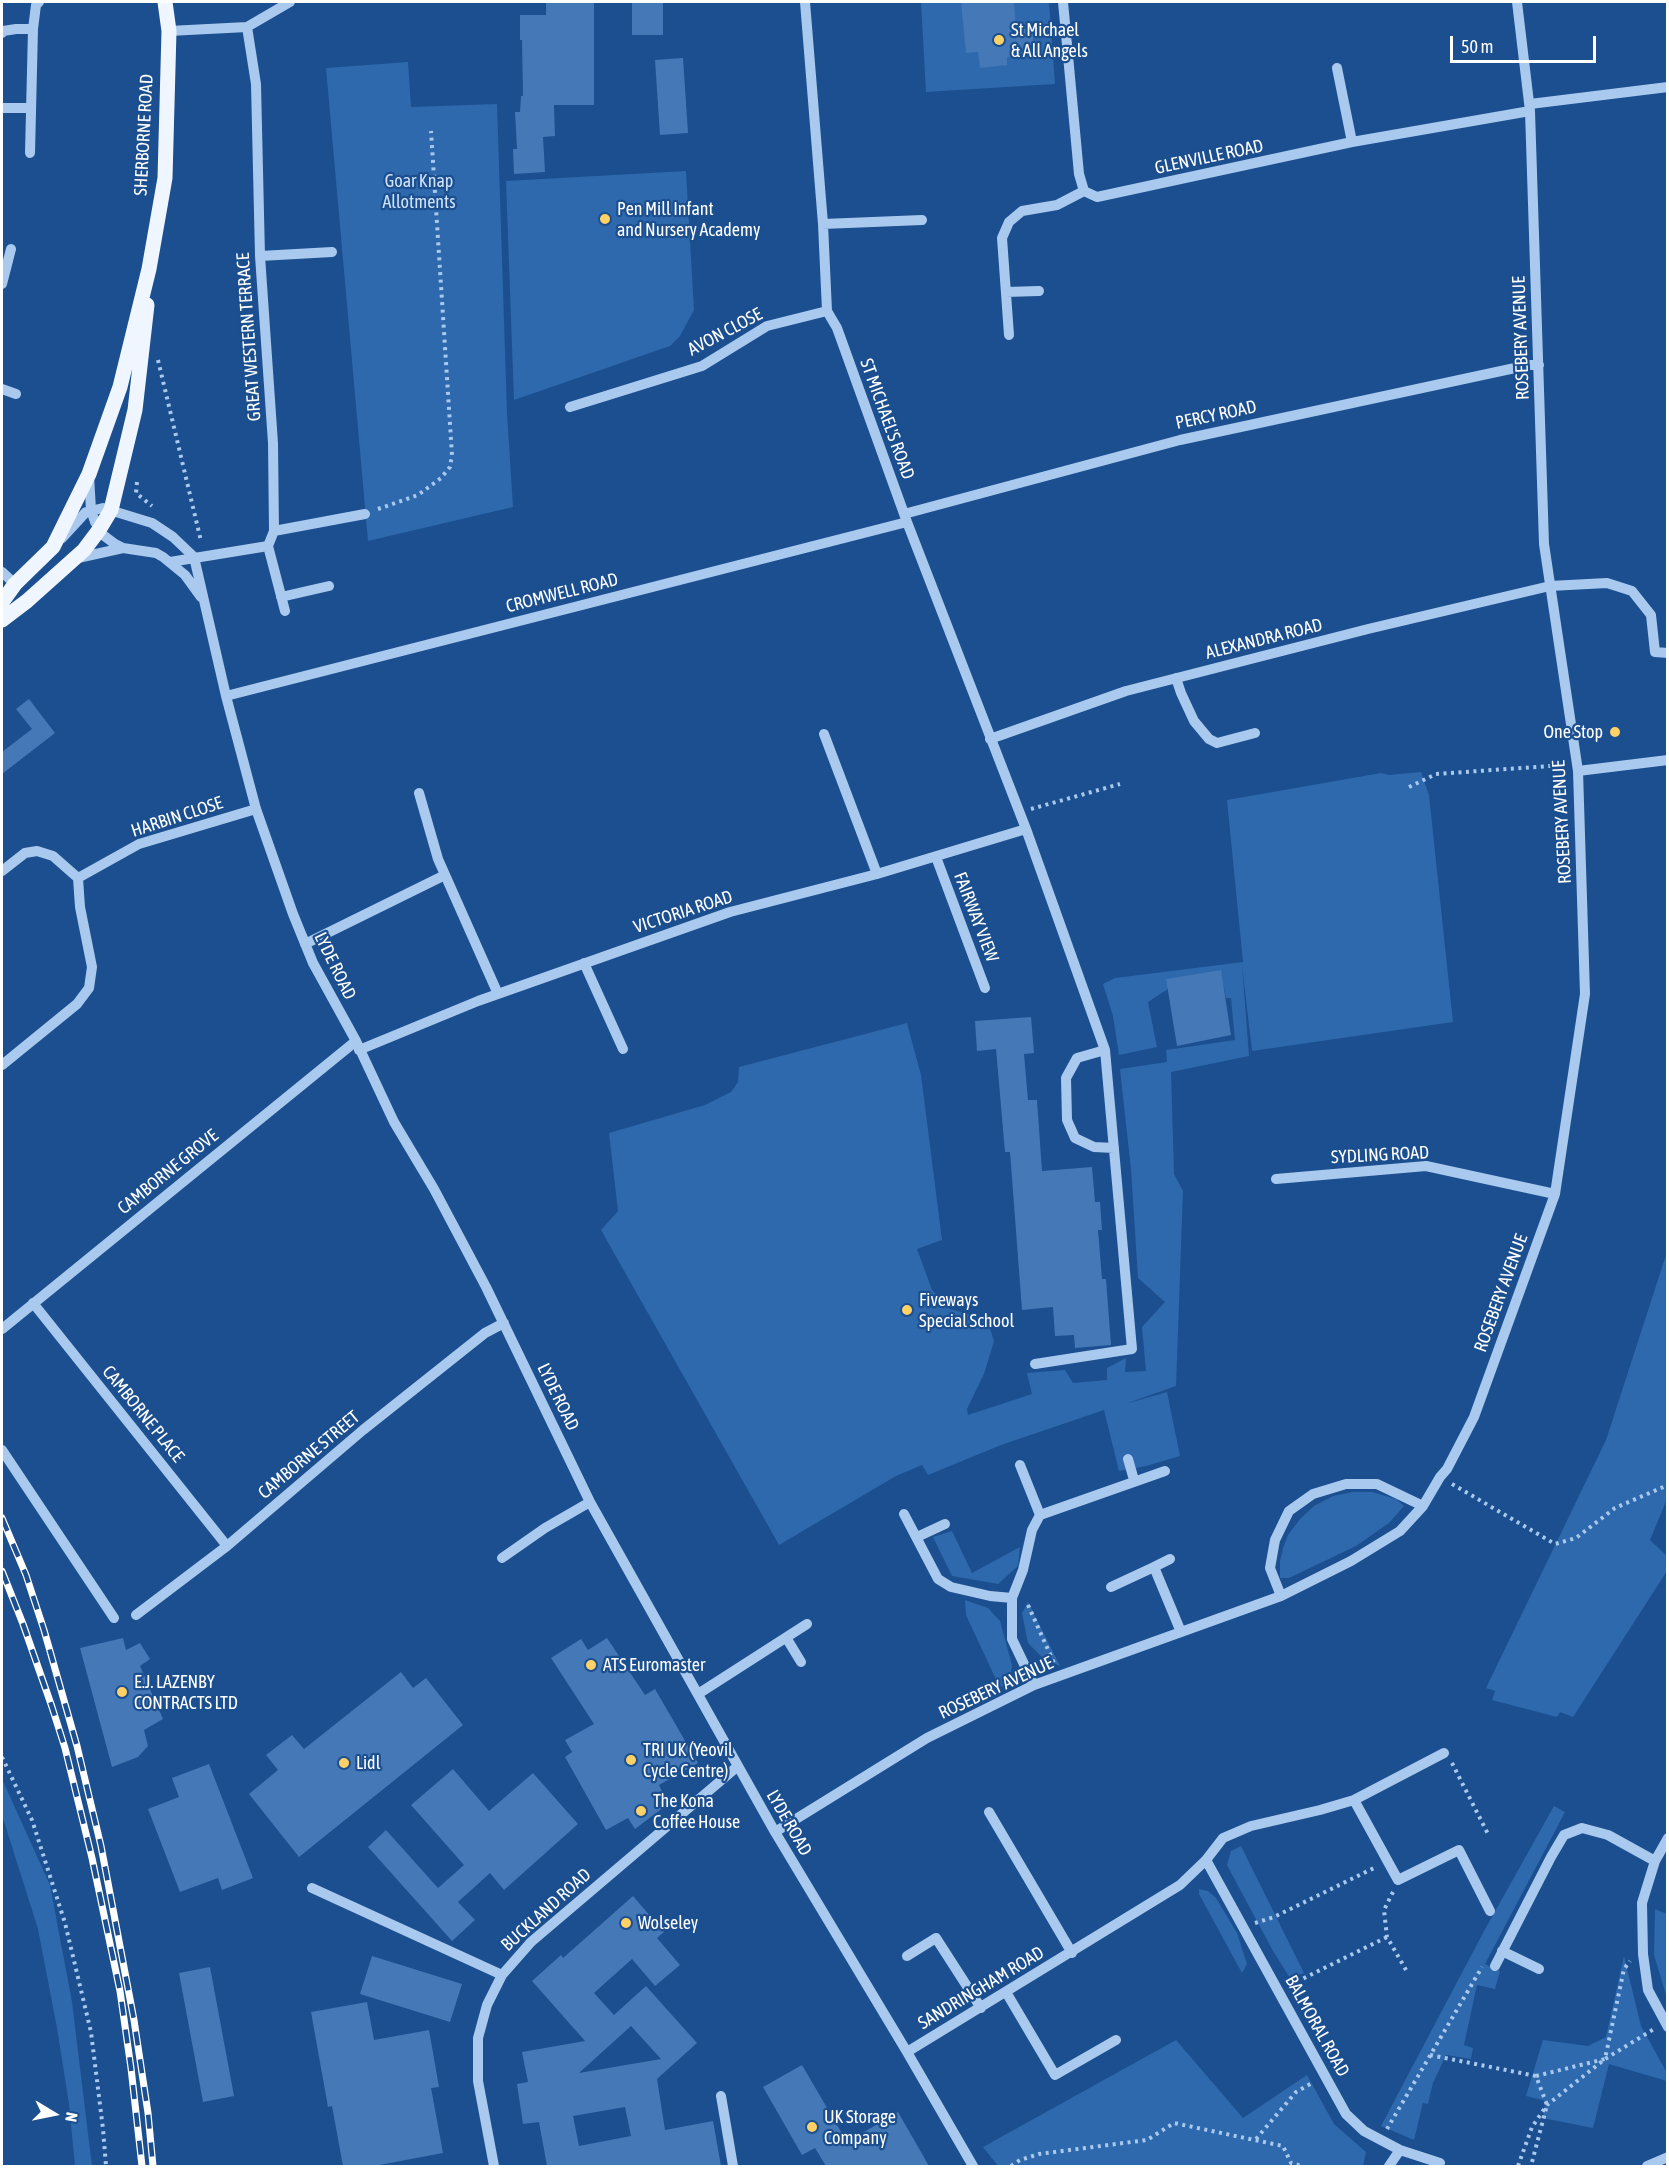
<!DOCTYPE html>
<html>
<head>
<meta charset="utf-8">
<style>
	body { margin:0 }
	#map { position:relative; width:1669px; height:2168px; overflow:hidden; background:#1b4f8f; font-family:"Asap Condensed",sans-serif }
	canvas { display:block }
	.frame { position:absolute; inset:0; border:3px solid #fff; pointer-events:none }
	.north { position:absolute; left:24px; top:2084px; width:60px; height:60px; -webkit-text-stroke:4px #1b4f8f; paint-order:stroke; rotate:100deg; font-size:16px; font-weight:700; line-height:24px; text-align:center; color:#fff }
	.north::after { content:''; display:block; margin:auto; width:21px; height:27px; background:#fff; clip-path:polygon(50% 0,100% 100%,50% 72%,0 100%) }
	.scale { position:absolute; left:1450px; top:36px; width:146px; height:27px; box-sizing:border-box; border:3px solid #fff; border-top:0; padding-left:8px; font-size:18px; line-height:21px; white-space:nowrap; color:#fff; -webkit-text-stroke:4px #1b4f8f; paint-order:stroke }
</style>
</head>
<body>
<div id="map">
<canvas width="1669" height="2168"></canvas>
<div class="frame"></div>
<div class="north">N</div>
<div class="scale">50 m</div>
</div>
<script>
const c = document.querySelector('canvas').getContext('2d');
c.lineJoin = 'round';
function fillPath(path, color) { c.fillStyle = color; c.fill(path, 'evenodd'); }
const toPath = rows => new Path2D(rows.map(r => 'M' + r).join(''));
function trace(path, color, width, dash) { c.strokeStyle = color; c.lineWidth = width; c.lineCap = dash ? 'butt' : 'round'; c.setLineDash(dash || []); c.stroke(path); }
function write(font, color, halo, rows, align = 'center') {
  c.font = font + ' "Asap Condensed",sans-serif'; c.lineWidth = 4.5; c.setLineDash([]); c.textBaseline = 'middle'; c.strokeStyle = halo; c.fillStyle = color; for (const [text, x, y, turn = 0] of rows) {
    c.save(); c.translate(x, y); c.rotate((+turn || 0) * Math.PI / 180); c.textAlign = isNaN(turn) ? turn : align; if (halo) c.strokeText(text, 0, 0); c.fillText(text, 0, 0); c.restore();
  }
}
fillPath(toPath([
	[921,2,1049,2,1055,84,926,92],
	[408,62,411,107,497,104,507,413,513,507,368,541,326,68],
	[686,171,694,310,680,336,670,346,514,400,506,181],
	[1421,772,1429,795,1453,1022,1252,1051,1242,965,1249,1056,1171,1072,1174,1174,1183,1191,1176,1386,1125,1404,1167,1392,1180,1456,1146,1466,1119,1471,1104,1410,1001,1445,928,1475,922,1465,896,1476,779,1545,601,1230,618,1211,609,1133,705,1105,731,1092,738,1082,739,1067,907,1023,921,1075,942,1240,917,1249,932,1290,950,1309,987,1319,994,1341,984,1374,967,1409,968,1415,1032,1394,1027,1373,1065,1370,1073,1383,1107,1380,1107,1368,1126,1358,1125,1372,1146,1371,1142,1327,1165,1302,1138,1278,1131,1169,1120,1069,1167,1062,1166,1050,1235,1040,1231,998,1226,998,1220,970,1168,989,1148,1002,1157,1047,1119,1055,1113,1016,1103,984,1115,978,1243,962,1227,800,1381,773,1389,775],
	[1667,1252,1667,1499,1650,1540,1667,1556,1667,1571,1573,1717,1560,1712,1557,1717,1492,1700,1495,1691,1486,1688,1606,1440],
	[1353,1492,1372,1492,1396,1499,1404,1506,1389,1523,1356,1546,1289,1578,1280,1578,1280,1561,1283,1548,1288,1535,1300,1519,1314,1506,1333,1496],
	[952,1531,972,1573,1020,1547,1018,1566,998,1584,952,1576,933,1537],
	[965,1600,988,1608,1000,1621,1012,1665,1010,1682,1005,1687,999,1686,966,1615],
	[1028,1602,1060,1666,1043,1658,1028,1643,1022,1613],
	[2,1779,50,1885,72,2002,92,2166,75,2166,69,2104,57,2028,38,1929,2,1815],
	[1554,1806,1565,1812,1485,1964,1500,1971,1495,1989,1477,1985,1464,2045,1473,2048,1471,2059,1446,2055,1433,2083,1428,2104,1423,2103,1414,2140,1381,2126,1483,1933],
	[1241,1846,1304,1973,1290,1978,1273,1951,1227,1865,1231,1851],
	[1199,1889,1208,1891,1216,1898,1237,1933,1247,1964,1242,1973,1199,1894],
	[1655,1909,1667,1914,1667,1998,1654,1955],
	[1624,1956,1641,2026,1667,2073,1667,2081,1609,2064,1593,2128,1543,2118,1546,2101,1526,2096,1543,2040,1588,2046,1606,2037],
	[1176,2040,1243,2118,1307,2075,1334,2124,1366,2152,1363,2166,998,2166,983,2147]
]), '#2e69ad');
fillPath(toPath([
	[546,2,594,2,594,105,554,105,555,136,543,137,545,172,514,174,513,149,517,149,515,112,520,112,521,96,523,96,522,40,520,40,520,15,546,15],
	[632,2,663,2,663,35,632,35],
	[961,2,1014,2,1016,29,1032,28,1034,54,1007,57,1007,65,980,68,978,52,966,53],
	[683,58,688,133,660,135,655,60],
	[29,699,55,733,2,774,2,752,32,729,16,709],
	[1221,970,1231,1035,1177,1046,1166,979],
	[1031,1017,1034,1053,1024,1054,1028,1100,1037,1100,1042,1171,1092,1167,1095,1202,1100,1202,1102,1230,1098,1230,1102,1279,1106,1279,1111,1345,1075,1348,1074,1335,1055,1336,1053,1307,1022,1310,1010,1152,1005,1152,996,1049,977,1051,975,1021],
	[123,1638,126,1650,140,1643,150,1659,140,1666,163,1719,144,1730,148,1746,138,1757,112,1767,80,1648],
	[607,1638,645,1695,655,1689,698,1763,659,1785,668,1804,635,1829,628,1818,606,1830,565,1757,572,1752,565,1740,594,1724,551,1658,581,1639,588,1650],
	[401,1672,413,1688,426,1678,463,1725,299,1857,249,1794,278,1770,266,1755,292,1735,304,1749],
	[209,1764,253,1878,222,1890,218,1878,180,1892,148,1809,179,1797,172,1778],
	[453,1769,489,1811,533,1773,578,1824,504,1890,490,1873,458,1902,475,1920,452,1941,368,1847,386,1830,438,1888,464,1865,411,1805],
	[633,1896,664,1932,657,1938,680,1965,655,1986,632,1959,594,1993,614,2015,646,1986,697,2043,657,2079,665,2130,713,2121,721,2166,547,2166,539,2122,523,2124,517,2084,528,2082,522,2052,585,2041,532,1981,561,1955,563,1958],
	[631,2026,661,2059,579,2073],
	[625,2107,631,2136,579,2146,573,2116],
	[372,1956,462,1984,450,2022,360,1994],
	[210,1967,234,2096,203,2102,179,1973],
	[367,2002,374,2040,429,2030,439,2087,431,2088,443,2153,374,2166,343,2166,332,2106,328,2107,311,2012],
	[802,2065,847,2142,898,2112,929,2166,826,2166,815,2148,802,2155,763,2087]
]), '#4478b7');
trace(toPath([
	[158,360,201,541],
	[137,482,136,493,152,506],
	[378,509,418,495,441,478,450,467,452,455,431,131],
	[1409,787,1436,774,1564,765],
	[1031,809,1120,784],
	[1452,1484,1555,1544,1576,1538,1615,1508,1668,1485],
	[1028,1605,1054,1663],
	[2,1757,32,1820,65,1923,91,2032,103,2129,106,2166],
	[1452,1763,1489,1836],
	[1393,1892,1384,1910,1387,1937,1406,1970],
	[1255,1923,1274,1917,1376,1867],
	[1290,1985,1387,1937],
	[1430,2055,1536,2076,1547,2105,1531,2166],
	[1536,2076,1605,2059,1624,1969,1630,1961],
	[1387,2129,1482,1967],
	[1256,2139,1296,2092,1314,2082],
	[1011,2166,1020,2160,1039,2154,1147,2140,1174,2123,1283,2146,1291,2163,1302,2166],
	[1518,2166,1532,2127,1547,2105,1605,2059,1654,2029]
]), '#a9c9ee', 4, [3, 4.5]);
trace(toPath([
	[805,2,823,224,827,311,837,328,907,522,1026,829,1105,1050,1132,1349,1035,1364],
	[1063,2,1079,174,1084,191,1097,197,1352,142,1530,111],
	[169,31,247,27,290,2],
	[2,33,3,31,16,29,33,29],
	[1337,68,1352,142],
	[1530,104,1668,87],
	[2,108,31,108],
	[30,153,33,29,36,5,39,2],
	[823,224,922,220],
	[260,256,332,252],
	[2,284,11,249],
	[1006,292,1039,291],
	[1009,335,1002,238,1009,222,1022,211,1057,205,1084,191],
	[2,389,16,394],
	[570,407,702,366,767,326,827,311],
	[89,475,91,510,95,522,103,535,115,544,123,548],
	[904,514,1180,440,1529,365,1539,365],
	[274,531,365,514],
	[62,538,86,512,103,508,152,523,173,537,194,557,226,696,256,809,293,914,313,963,356,1041,394,1122,434,1189,486,1287,590,1502,775,1832,907,2052,973,2166],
	[268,546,285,611],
	[78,558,123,548,156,553,163,557,185,575,201,597],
	[170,562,268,546,274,531,273,443,260,256,256,84,247,27],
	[2,572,15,584],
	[281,597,329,586],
	[1176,678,1181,693,1194,721,1209,739,1217,743,1255,733],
	[226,696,907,522],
	[824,734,877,874],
	[990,739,1126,691,1368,629,1550,586,1607,583,1632,591,1651,615,1655,652,1668,653],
	[1578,771,1668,760],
	[419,793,438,859,498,994],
	[936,857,985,988],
	[2,871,25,853,37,851,53,856,78,878,80,907,92,967,89,988,77,1004,2,1065],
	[78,878,139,844,256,809],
	[305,944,445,875],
	[584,963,623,1049],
	[359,1050,478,1001,730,912,877,874,1026,829],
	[1105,1050,1077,1058,1066,1078,1067,1120,1075,1138,1094,1147,1114,1148],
	[1276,1179,1426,1166,1555,1194],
	[33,1303,227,1546],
	[2,1329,356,1041],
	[2,1450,114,1618],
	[1128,1459,1134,1480],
	[1020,1465,1040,1515],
	[904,1514,938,1579,951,1587,990,1596,1012,1598],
	[917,1537,945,1524],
	[502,1558,545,1528,590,1502],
	[1154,1567,1170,1559],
	[1111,1587,1154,1567,1181,1632],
	[1281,1596,1270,1568,1275,1540,1289,1511,1313,1494,1346,1484,1377,1484,1423,1506],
	[136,1615,227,1546,363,1430,485,1333,504,1323],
	[787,1639,801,1662],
	[1034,1685,1012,1639,1012,1598,1023,1570,1032,1530,1040,1515,1165,1471],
	[698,1694,807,1624],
	[1354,1800,1398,1880,1459,1850,1490,1911],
	[989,1812,1072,1953],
	[775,1832,927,1738,1034,1685,1281,1596,1351,1561,1400,1531,1423,1506,1440,1477,1447,1469,1474,1417,1555,1194,1585,994,1578,771,1544,544,1530,111,1517,2],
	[1668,1838,1655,1861,1642,1903,1643,1954,1648,1990,1668,2027],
	[1206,1860,1346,2114,1364,2131,1381,2140,1400,2150,1440,2163],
	[312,1888,502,1975],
	[1502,1951,1539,1969],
	[907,1956,936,1938,981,2008],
	[1495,1966,1551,1857,1564,1835,1582,1828,1608,1835,1655,1861],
	[1006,1992,1055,2075,1116,2040],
	[907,2052,1180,1885,1206,1860,1223,1838,1251,1826,1320,1810,1354,1800,1444,1753],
	[721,2096,733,2166],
	[494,2166,478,2081,478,2038,487,2005,502,1975,531,1942,738,1766],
	[1389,2166,1400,2150],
	[1647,2166,1668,2157]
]), '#a9c9ee', 10);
trace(toPath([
	[2,602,15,584,53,547,89,474,120,387,149,269,165,178,169,31,165,2],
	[2,620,27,601,84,550,99,530,111,510,135,410,147,305]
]), '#f0f6ff', 15);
const rail = toPath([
	[2,1518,26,1575,44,1630,77,1746,101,1846,134,2020,148,2113,153,2166],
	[2,1571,23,1624,52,1707,65,1748,92,1858,120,1991,131,2068,142,2166]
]);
trace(rail, '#fff', 7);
trace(rail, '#1b4f8f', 4.5, [14]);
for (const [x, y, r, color] of [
	[999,40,6,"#ffd166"],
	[605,219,6,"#ffd166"],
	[1615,732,6,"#ffd166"],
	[907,1310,6,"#ffd166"],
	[591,1665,6,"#ffd166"],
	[122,1692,6,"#ffd166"],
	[631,1760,6,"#ffd166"],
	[344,1763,6,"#ffd166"],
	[641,1811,6,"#ffd166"],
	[626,1923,6,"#ffd166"],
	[812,2127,6,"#ffd166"]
]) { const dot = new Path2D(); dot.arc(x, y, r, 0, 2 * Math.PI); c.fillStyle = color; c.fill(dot); trace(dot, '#1b4f8f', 2); }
write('18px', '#fff', '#1b4f8f', [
	["St Michael",1011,30],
	["& All Angels",1011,51],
	["Pen Mill Infant",617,209],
	["and Nursery Academy",617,230],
	["One Stop",1603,732,"right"],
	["Fiveways",919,1300],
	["Special School",919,1321],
	["ATS Euromaster",603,1665],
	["E.J. LAZENBY",134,1682],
	["CONTRACTS LTD",134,1703],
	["TRI UK (Yeovil",643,1750],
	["Cycle Centre)",643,1771],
	["Lidl",356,1763],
	["The Kona",653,1801],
	["Coffee House",653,1822],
	["Wolseley",638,1923],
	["UK Storage",824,2117],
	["Company",824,2138]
], 'left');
write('18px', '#fff', '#1b4f8f', [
	["SHERBORNE ROAD",144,135,-87],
	["GLENVILLE ROAD",1209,157,-12],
	["AVON CLOSE",725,332,-28],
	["GREAT WESTERN TERRACE",249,337,-94],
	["ROSEBERY AVENUE",1521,338,-92],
	["PERCY ROAD",1216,415,-12],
	["ST MICHAEL'S ROAD",887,419,70],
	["CROMWELL ROAD",562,593,-14],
	["ALEXANDRA ROAD",1264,639,-14],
	["HARBIN CLOSE",177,817,-18],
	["ROSEBERY AVENUE",1562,822,-93],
	["VICTORIA ROAD",683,912,-18],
	["FAIRWAY VIEW",976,917,69],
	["LYDE ROAD",335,966,64],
	["SYDLING ROAD",1380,1155,-3],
	["CAMBORNE GROVE",168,1172,-39],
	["ROSEBERY AVENUE",1501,1293,-70],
	["LYDE ROAD",558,1397,64],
	["CAMBORNE PLACE",143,1414,51],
	["CAMBORNE STREET",309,1455,-40],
	["ROSEBERY AVENUE",996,1688,-25],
	["LYDE ROAD",789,1823,60],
	["BUCKLAND ROAD",546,1910,-42],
	["SANDRINGHAM ROAD",981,1988,-31],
	["BALMORAL ROAD",1317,2026,61]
]);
write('18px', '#cfe3fa', '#1b4f8f', [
	["Goar Knap",419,181],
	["Allotments",419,202]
]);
</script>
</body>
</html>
